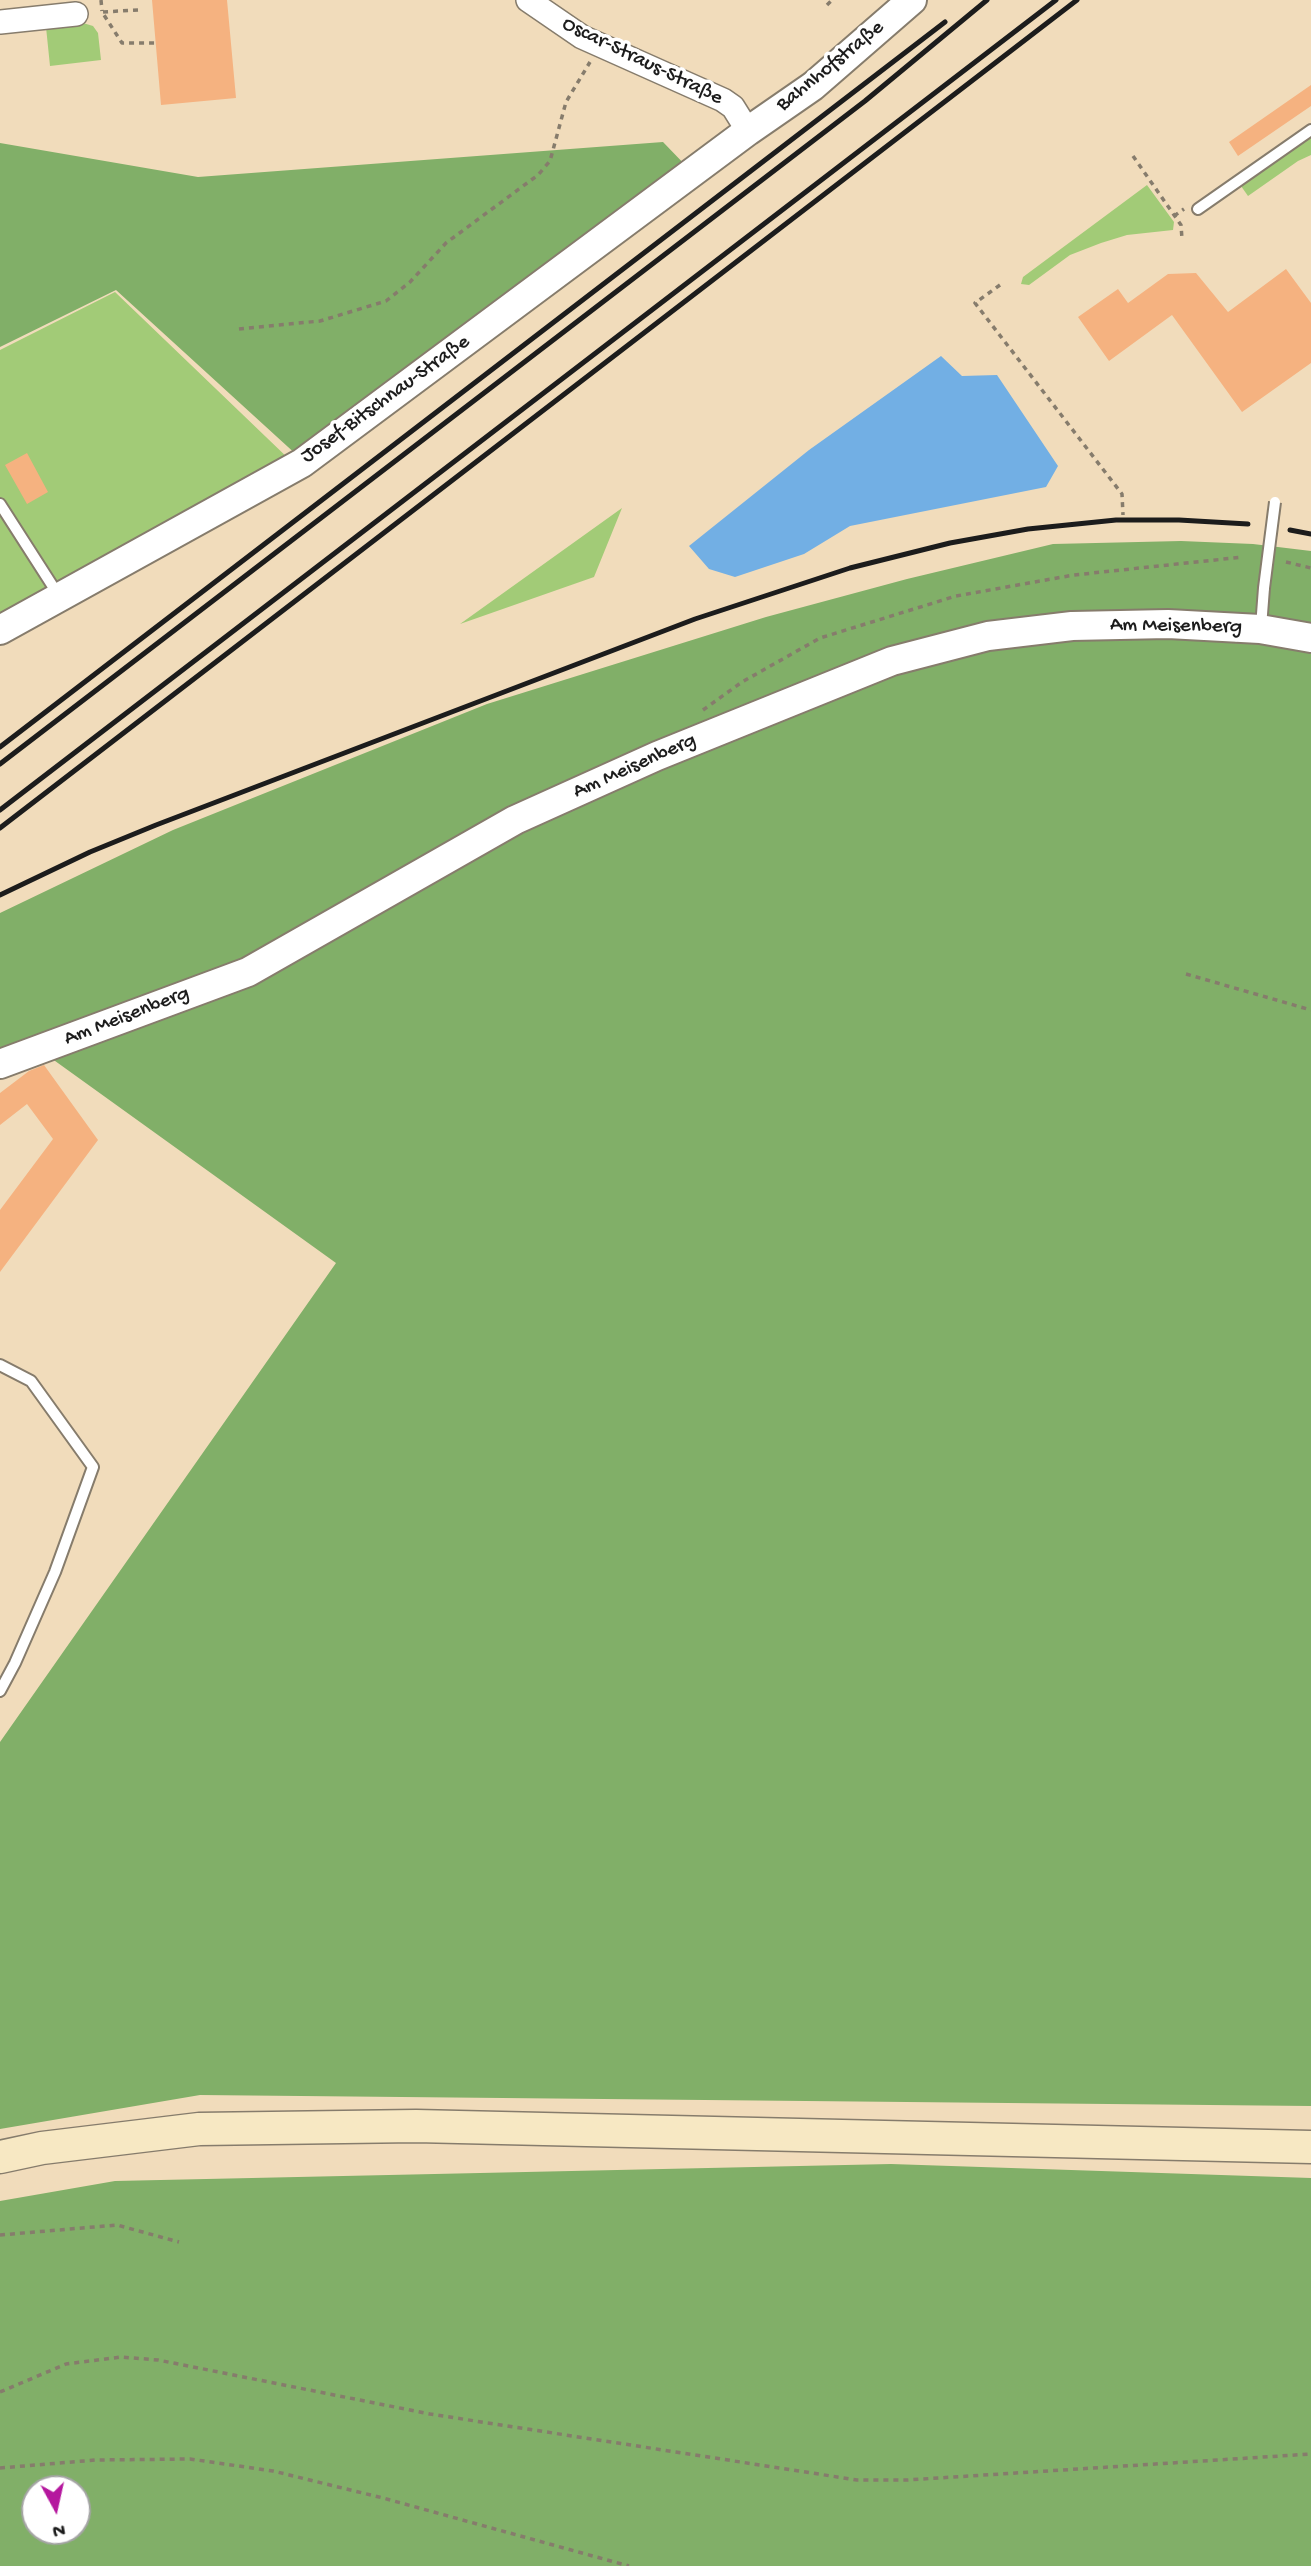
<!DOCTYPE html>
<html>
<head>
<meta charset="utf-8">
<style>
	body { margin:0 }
	#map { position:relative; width:1311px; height:2566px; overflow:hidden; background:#f1dcbb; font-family:"Gochi Hand",sans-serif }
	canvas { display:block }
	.north { position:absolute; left:21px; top:2475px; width:70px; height:70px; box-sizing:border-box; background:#fff; border:2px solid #a4a4a4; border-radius:50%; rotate:172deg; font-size:19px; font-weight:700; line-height:28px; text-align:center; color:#1c1c1c }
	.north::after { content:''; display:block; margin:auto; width:24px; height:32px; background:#b5179e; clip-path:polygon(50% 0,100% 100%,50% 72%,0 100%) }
</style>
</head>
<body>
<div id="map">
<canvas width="1311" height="2566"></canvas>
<div class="north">N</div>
</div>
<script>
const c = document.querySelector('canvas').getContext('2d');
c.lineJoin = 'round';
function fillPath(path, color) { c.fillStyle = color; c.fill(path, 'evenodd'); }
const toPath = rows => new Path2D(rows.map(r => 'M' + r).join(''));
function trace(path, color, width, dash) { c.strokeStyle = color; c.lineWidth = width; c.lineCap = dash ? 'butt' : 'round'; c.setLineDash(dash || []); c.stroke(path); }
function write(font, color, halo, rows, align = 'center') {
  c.font = font + ' "Gochi Hand",sans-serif'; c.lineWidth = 7; c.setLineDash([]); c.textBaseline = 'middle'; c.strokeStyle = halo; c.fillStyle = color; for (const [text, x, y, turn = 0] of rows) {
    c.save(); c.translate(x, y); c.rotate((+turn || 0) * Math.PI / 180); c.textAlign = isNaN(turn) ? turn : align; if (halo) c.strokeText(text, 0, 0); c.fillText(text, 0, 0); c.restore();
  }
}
fillPath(toPath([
	[83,23,93,26,98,33,101,60,50,66,46,27],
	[1311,136,1311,155,1298,161,1248,196,1241,186],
	[1147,185,1174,222,1173,230,1127,235,1101,243,1070,255,1029,285,1021,284,1023,277],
	[115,292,291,461,0,621,0,350],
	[622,508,594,577,460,624]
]), '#a2cb77');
fillPath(toPath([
	[663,142,690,170,299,457,116,290,0,347,0,143,198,177],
	[1181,541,1253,544,1311,551,1311,2106,200,2095,0,2129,0,1742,336,1263,44,1053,0,1057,0,913,173,830,487,704,766,617,907,579,1053,544],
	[891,2164,1311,2178,1311,2566,0,2566,0,2201,115,2181],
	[35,2489,77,2489,77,2531,35,2531]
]), '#81af68');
fillPath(toPath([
	[941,356,962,376,997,375,1058,466,1046,487,850,526,804,554,735,577,709,569,689,546,809,450]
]), '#72afe4');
fillPath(toPath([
	[152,0,227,0,236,98,161,105],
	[1311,85,1311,106,1238,156,1229,142],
	[1286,269,1311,303,1311,363,1242,412,1172,315,1109,361,1078,317,1118,289,1128,303,1168,274,1196,273,1228,312],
	[27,453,48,492,27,504,5,465],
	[44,1065,98,1140,0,1272,0,1210,53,1139,27,1104,0,1125,0,1093,29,1071]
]), '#f5b280');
const service = toPath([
	[1198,209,1311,130],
	[0,504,59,596],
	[1261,627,1264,588],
	[0,1365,31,1381,93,1467,55,1572,15,1663,0,1691]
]);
const minor = toPath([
	[528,0,582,37,723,100,733,107,748,131],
	[0,22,76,14]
]);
const tertiary = toPath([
	[0,630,302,463,748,131,813,86,912,0],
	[0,1064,248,972,515,820,657,756,892,661,988,636,1072,626,1168,624,1260,629,1311,638]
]);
const secondary = toPath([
	[0,2157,42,2148,199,2129,416,2126,1311,2147]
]);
trace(service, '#867c6c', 14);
trace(minor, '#867c6c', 26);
trace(tertiary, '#867c6c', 32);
trace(secondary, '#867c6c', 35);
trace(toPath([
	[101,0,102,11],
	[827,5,832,0],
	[138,10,102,12,122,43,156,43],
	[1133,156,1181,225,1182,239],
	[1174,216,1184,209],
	[1000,285,975,303,1122,494,1123,515],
	[239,329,320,321,386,301,410,282,446,243,538,175,550,161,566,102,590,62],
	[1286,562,1311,568],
	[703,710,742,682,820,638,956,596,1074,575,1243,557],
	[1186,974,1311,1010],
	[0,2235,117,2225,179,2242],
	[0,2392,66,2364,121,2357,158,2360,430,2414,857,2480,907,2480,1311,2454],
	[0,2468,96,2460,190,2459,273,2471,383,2498,629,2566]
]), '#867c6c', 3.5, [5, 5]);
trace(service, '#fff', 10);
trace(minor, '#fff', 23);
trace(tertiary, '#fff', 28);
trace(secondary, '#f7e8c3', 32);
trace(toPath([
	[1290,530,1311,534],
	[0,747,945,22],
	[0,764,865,101,987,0],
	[0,810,1056,0],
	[0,828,1077,0],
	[0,895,90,852,156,825,695,619,850,568,950,543,1028,529,1116,520,1179,520,1248,524]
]), '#1c1c1c', 5);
const serviceBridge = toPath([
	[1264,588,1275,502]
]);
trace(serviceBridge, '#867c6c', 14, []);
trace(serviceBridge, '#fff', 10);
write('21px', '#1c1c1c', '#fff', [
	["Oscar-Straus-Straße",642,62,26],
	["Bahnhofstraße",831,67,-39],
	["Josef-Bitschnau-Straße",386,400,-36],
	["Am Meisenberg",1176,627,1],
	["Am Meisenberg",635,767,-24],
	["Am Meisenberg",127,1017,-21]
]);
</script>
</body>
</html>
